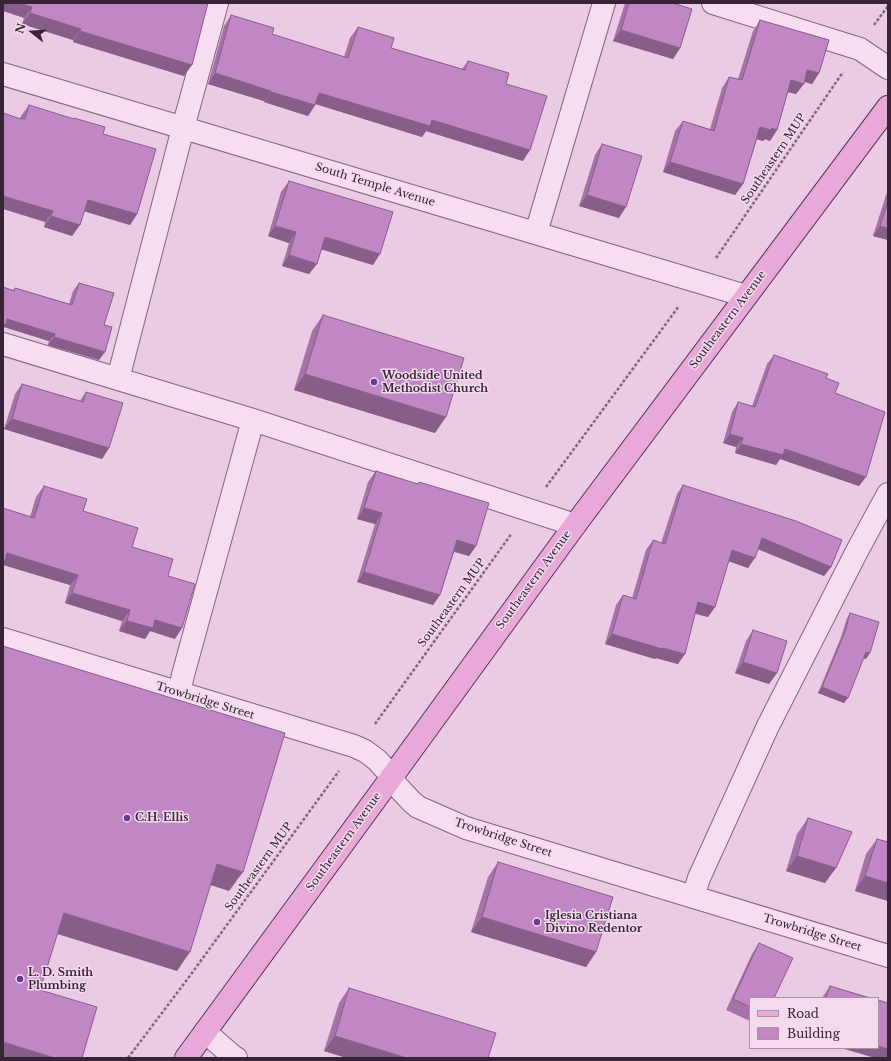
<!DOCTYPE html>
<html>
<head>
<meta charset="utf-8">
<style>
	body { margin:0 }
	#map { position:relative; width:891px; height:1061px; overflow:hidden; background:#eacbe3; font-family:"Libre Baskerville",serif }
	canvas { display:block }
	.frame { position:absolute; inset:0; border:4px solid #382338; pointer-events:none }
	.legend { position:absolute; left:749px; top:997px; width:130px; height:52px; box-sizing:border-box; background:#f3daec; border:1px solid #a891a4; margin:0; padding:5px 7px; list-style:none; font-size:12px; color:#382338 }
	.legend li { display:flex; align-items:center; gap:8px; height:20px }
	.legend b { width:20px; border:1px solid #a891a4 }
	.north { position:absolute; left:12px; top:12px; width:40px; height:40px; -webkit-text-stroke:3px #f3daec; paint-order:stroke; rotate:287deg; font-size:11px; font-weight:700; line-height:16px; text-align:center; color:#382338 }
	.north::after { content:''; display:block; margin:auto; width:14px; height:18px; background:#382338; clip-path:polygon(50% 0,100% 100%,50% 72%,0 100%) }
</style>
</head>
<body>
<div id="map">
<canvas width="891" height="1061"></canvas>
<div class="frame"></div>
<ul class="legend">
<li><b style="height:5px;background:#e8a8da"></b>Road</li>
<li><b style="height:11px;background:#c186c4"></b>Building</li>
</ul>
<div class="north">N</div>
</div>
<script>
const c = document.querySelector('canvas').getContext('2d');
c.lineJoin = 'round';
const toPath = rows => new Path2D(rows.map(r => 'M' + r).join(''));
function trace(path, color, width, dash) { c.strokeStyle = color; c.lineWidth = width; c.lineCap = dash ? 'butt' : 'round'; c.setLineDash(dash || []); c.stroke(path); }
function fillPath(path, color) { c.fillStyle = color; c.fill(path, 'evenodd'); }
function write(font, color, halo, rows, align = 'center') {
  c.font = font + ' "Libre Baskerville",serif'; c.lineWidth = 3; c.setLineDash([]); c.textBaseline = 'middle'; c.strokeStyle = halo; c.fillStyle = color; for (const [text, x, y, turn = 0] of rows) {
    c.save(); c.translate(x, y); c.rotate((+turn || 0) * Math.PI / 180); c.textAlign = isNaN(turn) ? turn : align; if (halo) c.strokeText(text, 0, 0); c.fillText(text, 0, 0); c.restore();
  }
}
const minor = toPath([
	[713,3,860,49,888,68],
	[3,74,746,296],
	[536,233,604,3],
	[3,344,253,420,575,525],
	[118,379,183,128,217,3],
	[3,639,354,746,365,751,377,760,389,773,397,786,412,802,418,807,466,828,888,956],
	[179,693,183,675,253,420],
	[693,897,699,878,768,726,857,551,888,494],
	[205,1032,234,1057,236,1058]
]);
const major = toPath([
	[186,1058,391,778,575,525,888,107]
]);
trace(minor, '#866183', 24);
trace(major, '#543454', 24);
trace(toPath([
	[874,25,888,6],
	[716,258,843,72],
	[546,487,679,306],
	[375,724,512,533],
	[128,1058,189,977,339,771]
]), '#866183', 2.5, [3, 2]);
trace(minor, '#f6def0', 22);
trace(major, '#e8a8da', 22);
fillPath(toPath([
	[3,3,208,3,184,76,73,42,73,40,22,24,24,18],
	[625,3,672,3,680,48,673,59,613,41],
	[231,15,272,34,344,57,350,38,358,27,391,48,462,69,468,61,506,84,523,161,426,131,422,137,316,104,308,116,264,102,264,101,208,84,224,26],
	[760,20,819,73,812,84,804,82,796,94,788,92,777,130,770,141,765,139,763,141,757,139,743,184,735,195,663,172,675,131,683,121,710,129,722,88,729,77,738,79,753,31],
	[29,105,73,119,74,118,103,134,137,214,130,225,84,211,72,236,44,227,45,222,20,119,21,116],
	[602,144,619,218,579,206,595,155],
	[289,181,373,265,321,249,309,274,282,266,289,243,268,236,281,192],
	[888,192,888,240,873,236,886,195],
	[79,283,104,325,99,360,48,345,49,341,4,327,3,328,3,287,13,290,15,288,69,304,73,291],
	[323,315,435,433,294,390,312,331],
	[774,355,826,378,835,393,859,486,780,459,776,465,735,453,736,447,723,443,732,412,738,402,752,406,767,364],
	[22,384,80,401,86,392,109,448,102,459,4,429,15,394],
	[376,471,417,484,419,482,476,546,469,556,454,552,440,595,433,605,357,582,375,524,357,519,368,482],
	[683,485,831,567,824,576,758,549,748,568,729,561,715,607,708,617,695,614,678,664,656,658,655,659,605,644,616,605,623,595,632,598,646,550,653,540,661,543,677,494],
	[44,486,83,511,132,547,168,576,175,639,150,631,145,639,119,631,122,621,65,603,70,585,4,565,3,508,30,517,36,497],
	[850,613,866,659,863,658,844,703,818,693,841,637,847,618],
	[753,630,769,684,735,673,746,641],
	[808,818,825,883,786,871,797,834],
	[877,839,888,842,888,901,855,891,866,854],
	[498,862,596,952,586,967,471,932,488,877],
	[759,943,750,998,750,1021,726,1010,752,954],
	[830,986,870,998,822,998],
	[349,988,488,1058,347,1058,324,1051,339,1003]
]), '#a673a9');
fillPath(toPath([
	[3,3,19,3,32,7,24,18,3,11],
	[30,13,81,29,73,40,22,24],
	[621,30,680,48,673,59,613,41],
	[80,31,192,65,184,76,73,42],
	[807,70,819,73,812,84,800,80],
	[215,73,271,91,264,101,208,84],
	[791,80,804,84,796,94,783,91],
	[271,92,315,105,308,116,264,102],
	[319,93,432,120,530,150,523,161,426,131,422,137,312,103],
	[760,127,772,128,777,130,770,141,765,139,763,141,753,138],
	[670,162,743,184,735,195,663,172],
	[587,195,626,207,619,218,579,206],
	[3,196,53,211,45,222,3,209],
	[88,200,137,214,130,225,80,210],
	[51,216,80,225,72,236,44,227],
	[275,226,296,232,289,243,268,236],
	[880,226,888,228,888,240,873,236],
	[325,237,380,254,373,265,317,248],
	[289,255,317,264,309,274,282,266],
	[7,319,55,334,49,341,4,327,3,328,3,325],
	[54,337,105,352,99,360,48,345],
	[305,374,446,417,435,433,294,390],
	[12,419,109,448,102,459,4,429],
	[730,434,743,438,736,447,723,443],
	[741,444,785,449,866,477,859,486,780,459,776,465,735,453],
	[364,508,382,513,375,524,357,519],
	[762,538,831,567,824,576,755,548],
	[457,540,476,546,469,556,450,550],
	[732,550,755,558,748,568,725,560],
	[7,553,78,575,70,585,3,565],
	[364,572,440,595,433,605,357,582],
	[72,593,130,610,122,621,65,603],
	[698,602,715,607,708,617,691,612],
	[155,620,182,628,175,639,150,631,145,639,119,631,127,621],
	[612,634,662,648,685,654,678,664,656,658,655,659,605,644],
	[866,652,870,653,866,659,862,658],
	[743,662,777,673,769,684,735,673],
	[822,687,848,698,844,703,818,693],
	[797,856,836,868,825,883,786,871],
	[217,864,243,872,229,891,204,883],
	[865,876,888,883,888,901,855,891],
	[64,913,190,952,177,971,51,932],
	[482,917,596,952,586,967,471,932],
	[335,1036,407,1058,347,1058,324,1051],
	[3,1042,55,1058,3,1058],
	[878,1046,888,1049,888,1058,875,1058,841,1048,878,1048]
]), '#875e89');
const building = toPath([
	[19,3,208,3,192,65,80,31,81,29,30,13,32,7,19,3],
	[629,3,672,3,692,9,680,48,621,30,629,3],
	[231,15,274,28,272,34,348,58,358,27,394,38,391,48,465,70,468,61,509,73,506,84,547,96,530,150,432,120,430,126,319,93,315,105,271,92,271,91,215,73,231,15],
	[760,20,829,40,819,73,807,70,804,84,791,80,777,130,772,128,771,130,760,127,743,184,670,162,683,121,714,131,729,77,742,80,760,20],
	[29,105,74,119,74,118,105,127,103,134,156,149,137,214,88,200,80,225,51,216,53,211,3,196,3,113,21,119,21,118,25,119,29,105],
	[602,144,642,156,626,207,587,195,602,144],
	[289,181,393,212,380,254,325,237,317,264,289,255,296,232,275,226,289,181],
	[888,201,888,228,880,226,888,201],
	[79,283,114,293,104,325,112,327,105,352,54,337,55,334,7,319,6,324,3,325,3,287,14,291,15,288,72,305,79,283],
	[323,315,464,358,446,417,305,374,323,315],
	[774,355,828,374,826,378,839,383,835,393,885,412,866,477,785,449,783,455,741,444,743,438,730,434,738,402,755,407,774,355],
	[22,384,83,402,86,392,123,403,109,448,12,419,22,384],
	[376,471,418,484,419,482,489,503,476,546,457,540,440,595,364,572,382,513,364,508,376,471],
	[683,485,796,521,842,540,831,567,762,538,755,558,732,550,715,607,698,602,685,654,662,648,662,649,612,634,623,595,636,599,653,540,665,544,683,485],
	[44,486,87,499,83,511,138,528,132,547,173,559,168,576,195,584,182,628,155,620,153,628,127,621,130,610,72,593,78,575,7,553,3,567,3,508,34,518,44,486],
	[850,613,879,622,870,653,866,652,848,698,822,687,845,632,850,613],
	[753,630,787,641,777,673,743,662,753,630],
	[3,646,285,733,243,872,217,864,190,952,64,913,40,990,97,1007,82,1058,55,1058,3,1042,3,646],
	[808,818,852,832,836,868,797,856,808,818],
	[877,839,888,842,888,883,865,876,877,839],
	[498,862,613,897,596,952,482,917,498,862],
	[759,943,793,958,774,998,750,998,750,1007,733,999,759,943],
	[830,986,870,998,826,998,830,986],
	[349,988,496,1033,488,1058,407,1058,335,1036,349,988],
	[878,1000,888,1003,888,1049,878,1046,878,1000]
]);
fillPath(building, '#c186c4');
trace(building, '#875e89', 1);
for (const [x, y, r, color] of [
	[374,382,4,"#66388e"],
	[127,818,4,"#66388e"],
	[537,922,4,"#66388e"],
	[20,979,4,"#66388e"]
]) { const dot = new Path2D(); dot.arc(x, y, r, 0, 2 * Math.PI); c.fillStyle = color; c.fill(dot); trace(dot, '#f3daec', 1.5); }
write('11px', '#382338', '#f3daec', [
	["Southeastern MUP",774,159,-56],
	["South Temple Avenue",375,185,17],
	["Southeastern Avenue",728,320,-53],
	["Southeastern Avenue",534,580,-54],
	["Southeastern MUP",452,603,-54],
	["Trowbridge Street",205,701,17],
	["Trowbridge Street",503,838,18],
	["Southeastern Avenue",344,842,-54],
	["Southeastern MUP",259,867,-54],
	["Trowbridge Street",812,933,17]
]);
write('bold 11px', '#382338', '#f3daec', [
	["Woodside United",382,376],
	["Methodist Church",382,389],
	["C.H. Ellis",135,818],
	["Iglesia Cristiana",545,916],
	["Divino Redentor",545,929],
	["L. D. Smith",28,973],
	["Plumbing",28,986]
], 'left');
</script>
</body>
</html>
